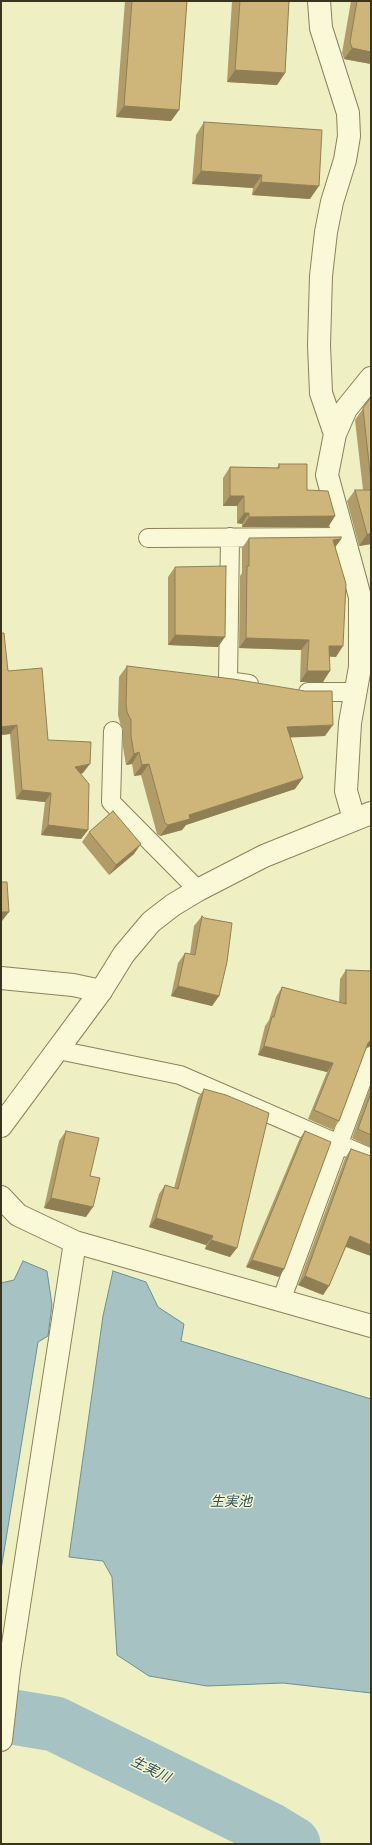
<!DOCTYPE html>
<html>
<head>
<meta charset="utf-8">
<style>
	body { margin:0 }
	#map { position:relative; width:372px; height:1845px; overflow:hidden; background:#efefc4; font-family:Spectral,serif }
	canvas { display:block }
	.frame { position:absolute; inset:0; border:2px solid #3a341e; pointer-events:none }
</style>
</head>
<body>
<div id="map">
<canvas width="372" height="1845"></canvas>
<div class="frame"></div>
</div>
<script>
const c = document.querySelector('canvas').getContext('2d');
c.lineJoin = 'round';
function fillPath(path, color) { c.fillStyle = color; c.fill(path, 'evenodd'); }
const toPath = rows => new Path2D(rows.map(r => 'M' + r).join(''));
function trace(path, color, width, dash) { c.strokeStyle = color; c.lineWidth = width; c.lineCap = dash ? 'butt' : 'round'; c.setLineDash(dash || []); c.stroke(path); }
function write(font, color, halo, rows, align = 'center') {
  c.font = font + ' Spectral,"Noto Sans JP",serif'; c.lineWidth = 3; c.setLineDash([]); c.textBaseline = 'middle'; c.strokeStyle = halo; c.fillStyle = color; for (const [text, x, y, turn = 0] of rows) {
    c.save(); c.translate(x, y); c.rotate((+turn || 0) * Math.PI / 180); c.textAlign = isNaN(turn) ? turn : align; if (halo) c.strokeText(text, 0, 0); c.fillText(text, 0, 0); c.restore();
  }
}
const water = toPath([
	[23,1261,47,1271,52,1305,48,1336,38,1342,1,1570,1,1283,14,1280,23,1261],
	[113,1271,146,1282,158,1307,184,1324,181,1341,371,1399,371,1693,283,1683,207,1686,149,1676,117,1655,112,1577,103,1561,69,1557,103,1316,113,1271]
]);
fillPath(water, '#a6c2c2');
trace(water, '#6c9091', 1);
trace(toPath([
	[1,1715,55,1724,270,1830,293,1844]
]), '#a6c2c2', 55);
const service = toPath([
	[230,537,228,681,249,684],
	[148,538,343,537],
	[308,692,355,692],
	[113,731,111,802,198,890],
	[58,1050,180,1075,371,1158],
	[281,1301,371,1056]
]);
const minor = toPath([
	[319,1,321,28,348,113,349,136,345,160,332,202,326,232,321,276,319,345,321,393,335,434],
	[354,819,346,791,350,723,360,667,360,597,327,475,335,434,346,409,371,378],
	[1,978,73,985,101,991],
	[1,1197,18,1215,75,1242,371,1326],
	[1,1740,9,1670,75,1242]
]);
const tertiary = toPath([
	[1,1126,101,991,124,954,151,922,173,905,198,890,264,856,371,813]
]);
trace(service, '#8a815a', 20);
trace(minor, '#8a815a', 24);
trace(tertiary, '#8a815a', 24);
trace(service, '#faf9d7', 18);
trace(minor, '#faf9d7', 22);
trace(tertiary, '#faf9d7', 22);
fillPath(toPath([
	[125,1,187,1,179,110,171,121,116,117],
	[232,1,289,1,285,73,277,85,227,82],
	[351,1,371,1,371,64,344,59,342,53],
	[204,122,310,199,252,195,253,188,192,184,196,135],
	[371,397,371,544,359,546,347,501,355,490,363,490,355,420],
	[279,464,335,516,328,527,242,527,242,524,237,523,237,506,223,506,223,478,230,467,277,468],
	[249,538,341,539,335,547,336,657,329,656,323,682,300,682,301,650,239,648,240,576,242,573,242,548],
	[175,567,218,647,168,645,168,577],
	[1,633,8,671,48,740,83,773,81,774,88,830,81,839,41,835,45,802,16,799,10,734,1,735],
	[127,666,325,736,290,737,295,789,186,825,182,830,160,836,157,834,141,775,134,776,132,764,126,765,123,747,123,731,120,723,118,715,119,677],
	[89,832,134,854,109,875,82,842],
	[202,916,219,996,212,1006,171,996,178,963,185,953,190,954,194,926],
	[346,970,371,971,371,1046,369,1046,366,1048,339,1121,333,1130,308,1119,327,1072,258,1055,265,1026,269,1020,276,997,282,987,339,1003,340,979],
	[371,1084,371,1148,352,1138],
	[204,1089,230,1257,205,1249,206,1245,149,1227,159,1194,165,1185,174,1188,198,1098],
	[66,1131,90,1176,86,1217,44,1208,59,1141],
	[305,1131,284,1269,279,1277,246,1267,300,1138],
	[351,1149,371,1256,346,1247,329,1286,323,1295,298,1285,345,1158]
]), '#b19c68');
fillPath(toPath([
	[352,48,371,52,371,64,344,59],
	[235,70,285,73,277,85,227,82],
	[124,106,179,110,171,121,116,117],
	[201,171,262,175,253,188,192,184],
	[261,182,319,186,310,199,252,195],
	[230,496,244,496,237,506,223,506],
	[244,513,249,513,242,524,237,523],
	[335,516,328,527,242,527,249,517],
	[367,534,371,534,371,544,359,546],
	[341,539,334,549,333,540],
	[175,635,225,637,218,647,168,645],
	[246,638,309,640,301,650,239,648],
	[329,646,343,646,336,657,322,656],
	[307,671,330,671,323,682,300,682],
	[17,725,10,734,1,735,1,727],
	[333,725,325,736,279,738,287,727],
	[139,752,132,764,126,765,134,754],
	[90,764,83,773,69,776,75,767],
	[149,764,141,775,134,776,142,765],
	[303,778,295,789,186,825,182,830,160,836,168,825,189,815],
	[22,790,51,793,45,802,16,799],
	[48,825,88,830,81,839,41,835],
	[141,844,134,854,109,875,116,865],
	[1,912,9,912,2,921,1,921],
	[178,986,219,996,212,1006,171,996],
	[371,1040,371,1046,369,1046,361,1052,368,1043],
	[264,1046,333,1063,327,1072,258,1055],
	[51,1198,93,1207,86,1217,44,1208],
	[156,1218,213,1236,206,1245,149,1227],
	[350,1236,371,1245,371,1256,344,1246],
	[211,1240,237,1248,230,1257,205,1249],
	[252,1260,284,1269,279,1277,246,1267],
	[305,1276,329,1286,323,1295,298,1285]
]), '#907f55');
const building = toPath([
	[132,1,187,1,179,110,124,106,132,1],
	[240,1,289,1,285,73,235,70,240,1],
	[357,1,371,1,371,52,352,48,350,42,357,1],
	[204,122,322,130,319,186,261,182,262,175,201,171,204,122],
	[371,397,371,482,363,408,371,397],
	[279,464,307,464,307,490,328,491,335,516,249,517,249,513,244,513,244,496,230,496,230,467,279,468,279,464],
	[355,490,371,490,371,534,367,534,355,490],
	[341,537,341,539,333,540,346,584,343,646,329,646,330,671,307,671,309,640,246,638,247,566,249,566,249,538,341,537],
	[226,566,225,637,175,635,175,567,226,566],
	[1,633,4,633,8,671,42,668,48,740,91,742,90,764,75,767,89,784,88,830,48,825,51,793,22,790,17,725,1,727,1,633],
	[127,666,233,679,305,691,332,691,333,725,287,727,303,778,189,815,190,819,168,825,165,823,149,764,142,765,139,752,134,754,131,736,131,720,127,712,126,704,127,666],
	[113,811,141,844,116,865,89,832,113,811],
	[1,882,7,882,9,912,1,912,1,882],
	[202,916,204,918,232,923,227,962,219,996,178,986,185,953,195,955,202,916],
	[346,970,371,971,371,1040,368,1043,339,1121,314,1110,333,1063,264,1046,272,1017,274,1017,282,987,346,1004,346,970],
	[204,1089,226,1095,269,1113,237,1248,211,1240,213,1236,156,1218,165,1185,178,1189,204,1089],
	[371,1093,371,1135,358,1129,371,1093],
	[66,1131,99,1138,90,1176,100,1178,93,1207,51,1198,66,1131],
	[305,1131,331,1142,284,1269,252,1260,305,1131],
	[351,1149,371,1156,371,1245,350,1236,329,1286,305,1276,351,1149]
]);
fillPath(building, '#ceb579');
trace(building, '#907f55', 1);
write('italic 14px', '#2d505a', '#f6f6d4', [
	["生実池",231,1503],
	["生実川",150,1771,26]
]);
</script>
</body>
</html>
